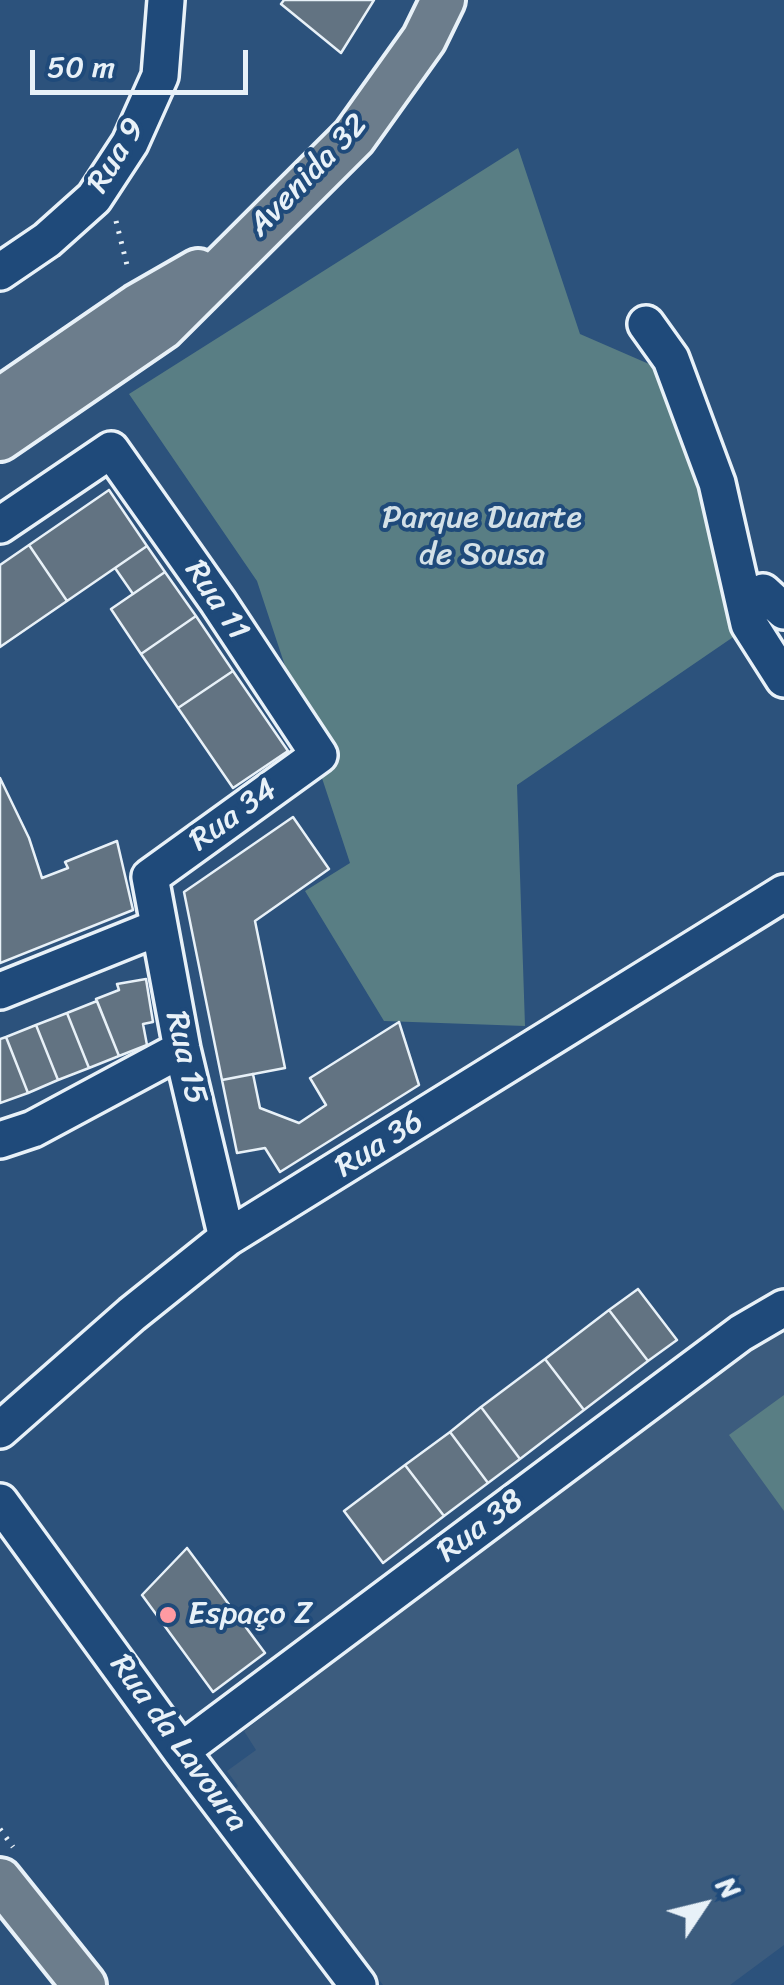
<!DOCTYPE html>
<html>
<head>
<meta charset="utf-8">
<style>
	body { margin:0 }
	#map { position:relative; width:784px; height:1985px; overflow:hidden; background:#2c527c; font-family:Sriracha,sans-serif }
	canvas { display:block }
	.north { position:absolute; left:654px; top:1855px; width:100px; height:100px; -webkit-text-stroke:8px #1f4a7a; paint-order:stroke; rotate:55deg; font-size:28px; font-weight:700; line-height:40px; text-align:center; color:#e8f1f8 }
	.north::after { content:''; display:block; margin:auto; width:35px; height:45px; background:#e8f1f8; clip-path:polygon(50% 0,100% 100%,50% 72%,0 100%) }
	.scale { position:absolute; left:30px; top:50px; width:218px; height:45px; box-sizing:border-box; border:5px solid #e8f1f8; border-top:0; padding-left:12px; font-size:30px; line-height:35px; white-space:nowrap; color:#e8f1f8; -webkit-text-stroke:8px #1f4a7a; paint-order:stroke }
</style>
</head>
<body>
<div id="map">
<canvas width="784" height="1985"></canvas>
<div class="north">N</div>
<div class="scale">50 m</div>
</div>
<script>
const c = document.querySelector('canvas').getContext('2d');
c.lineJoin = 'round';
function fillPath(path, color) { c.fillStyle = color; c.fill(path, 'evenodd'); }
const toPath = rows => new Path2D(rows.map(r => 'M' + r).join(''));
function trace(path, color, width, dash) { c.strokeStyle = color; c.lineWidth = width; c.lineCap = dash ? 'butt' : 'round'; c.setLineDash(dash || []); c.stroke(path); }
function write(font, color, halo, rows, align = 'center') {
  c.font = font + ' Sriracha,sans-serif'; c.lineWidth = 8; c.setLineDash([]); c.textBaseline = 'middle'; c.strokeStyle = halo; c.fillStyle = color; for (const [text, x, y, turn = 0] of rows) {
    c.save(); c.translate(x, y); c.rotate((+turn || 0) * Math.PI / 180); c.textAlign = isNaN(turn) ? turn : align; if (halo) c.strokeText(text, 0, 0); c.fillText(text, 0, 0); c.restore();
  }
}
fillPath(toPath([
	[784,1324,784,1945,730,1985,383,1985,235,1790,238,1786,227,1771,256,1750,244,1731,768,1332]
]), '#3c5c7e');
fillPath(toPath([
	[518,148,580,334,672,374,742,631,517,785,525,1026,384,1021,305,891,350,863,257,581,129,394],
	[784,1395,784,1511,729,1435]
]), '#597e84');
const building = toPath([
	[284,0,374,0,341,53,281,4,284,0],
	[109,490,147,546,67,601,29,545,109,490],
	[29,545,67,601,0,647,0,565,29,545],
	[147,546,165,572,133,594,115,568,147,546],
	[165,572,196,616,141,654,111,609,165,572],
	[196,616,233,671,178,708,141,654,196,616],
	[233,671,288,751,233,788,178,708,233,671],
	[0,778,29,838,42,878,68,868,65,862,117,841,133,910,0,963,0,778],
	[293,817,329,869,255,921,285,1068,222,1080,184,892,293,817],
	[146,979,153,1022,143,1024,147,1045,119,1056,96,999,119,990,117,984,146,979],
	[97,1001,119,1056,89,1068,67,1013,97,1001],
	[67,1013,89,1068,58,1080,36,1025,67,1013],
	[399,1022,419,1085,280,1172,265,1148,237,1153,222,1080,253,1074,260,1108,299,1123,326,1105,310,1078,399,1022],
	[36,1025,58,1080,28,1093,6,1037,36,1025],
	[6,1037,28,1093,0,1103,0,1039,6,1037],
	[638,1289,677,1340,648,1361,609,1310,638,1289],
	[609,1310,648,1361,584,1410,545,1359,609,1310],
	[545,1359,584,1410,520,1459,481,1407,545,1359],
	[481,1407,520,1459,488,1483,450,1432,481,1407],
	[450,1432,488,1483,444,1516,405,1465,450,1432],
	[405,1465,444,1516,383,1563,344,1511,405,1465],
	[187,1548,265,1653,213,1692,142,1595,187,1548]
]);
fillPath(building, '#627382');
trace(building, '#e8f1f8', 2.5);
const minor = toPath([
	[0,272,47,240,94,198,130,143,160,76,166,0],
	[646,324,671,359,717,483,749,624,784,679],
	[0,525,111,450,218,602,319,755,150,877,182,1049,227,1238],
	[763,592,784,611],
	[0,991,157,928],
	[0,1140,33,1129,182,1049],
	[0,1430,132,1314,227,1238,784,893],
	[0,1502,181,1751,358,1985],
	[181,1751,741,1333,784,1308]
]);
const major = toPath([
	[0,400,137,306,198,271],
	[0,439,162,328,354,137,424,39,443,0],
	[0,1880,84,1985]
]);
trace(minor, '#e8f1f8', 42);
trace(major, '#e8f1f8', 50);
trace(toPath([
	[116,221,128,269],
	[0,1829,13,1847]
]), '#e8f1f8', 5, [2.5, 8]);
trace(minor, '#1f4a7a', 35);
trace(major, '#6c7d8c', 42);
for (const [x, y, r, color] of [
	[168,1615,10,"#ff9aa2"]
]) { const dot = new Path2D(); dot.arc(x, y, r, 0, 2 * Math.PI); c.fillStyle = color; c.fill(dot); trace(dot, '#1f4a7a', 4); }
write('32px', '#e8f1f8', '#1f4a7a', [
	["Rua 9",117,156,-59],
	["Avenida 32",309,176,-46],
	["Rua 11",216,601,56],
	["Rua 34",234,816,-36],
	["Rua 15",185,1058,77],
	["Rua 36",380,1145,-32],
	["Rua 38",481,1527,-37],
	["Rua da Lavoura",178,1744,54]
]);
write('32px', '#d3e0e7', '#1f4a7a', [
	["Parque Duarte",482,519],
	["de Sousa",482,556]
]);
write('32px', '#e8f1f8', '#1f4a7a', [
	["Espaço Z",188,1615]
], 'left');
</script>
</body>
</html>
